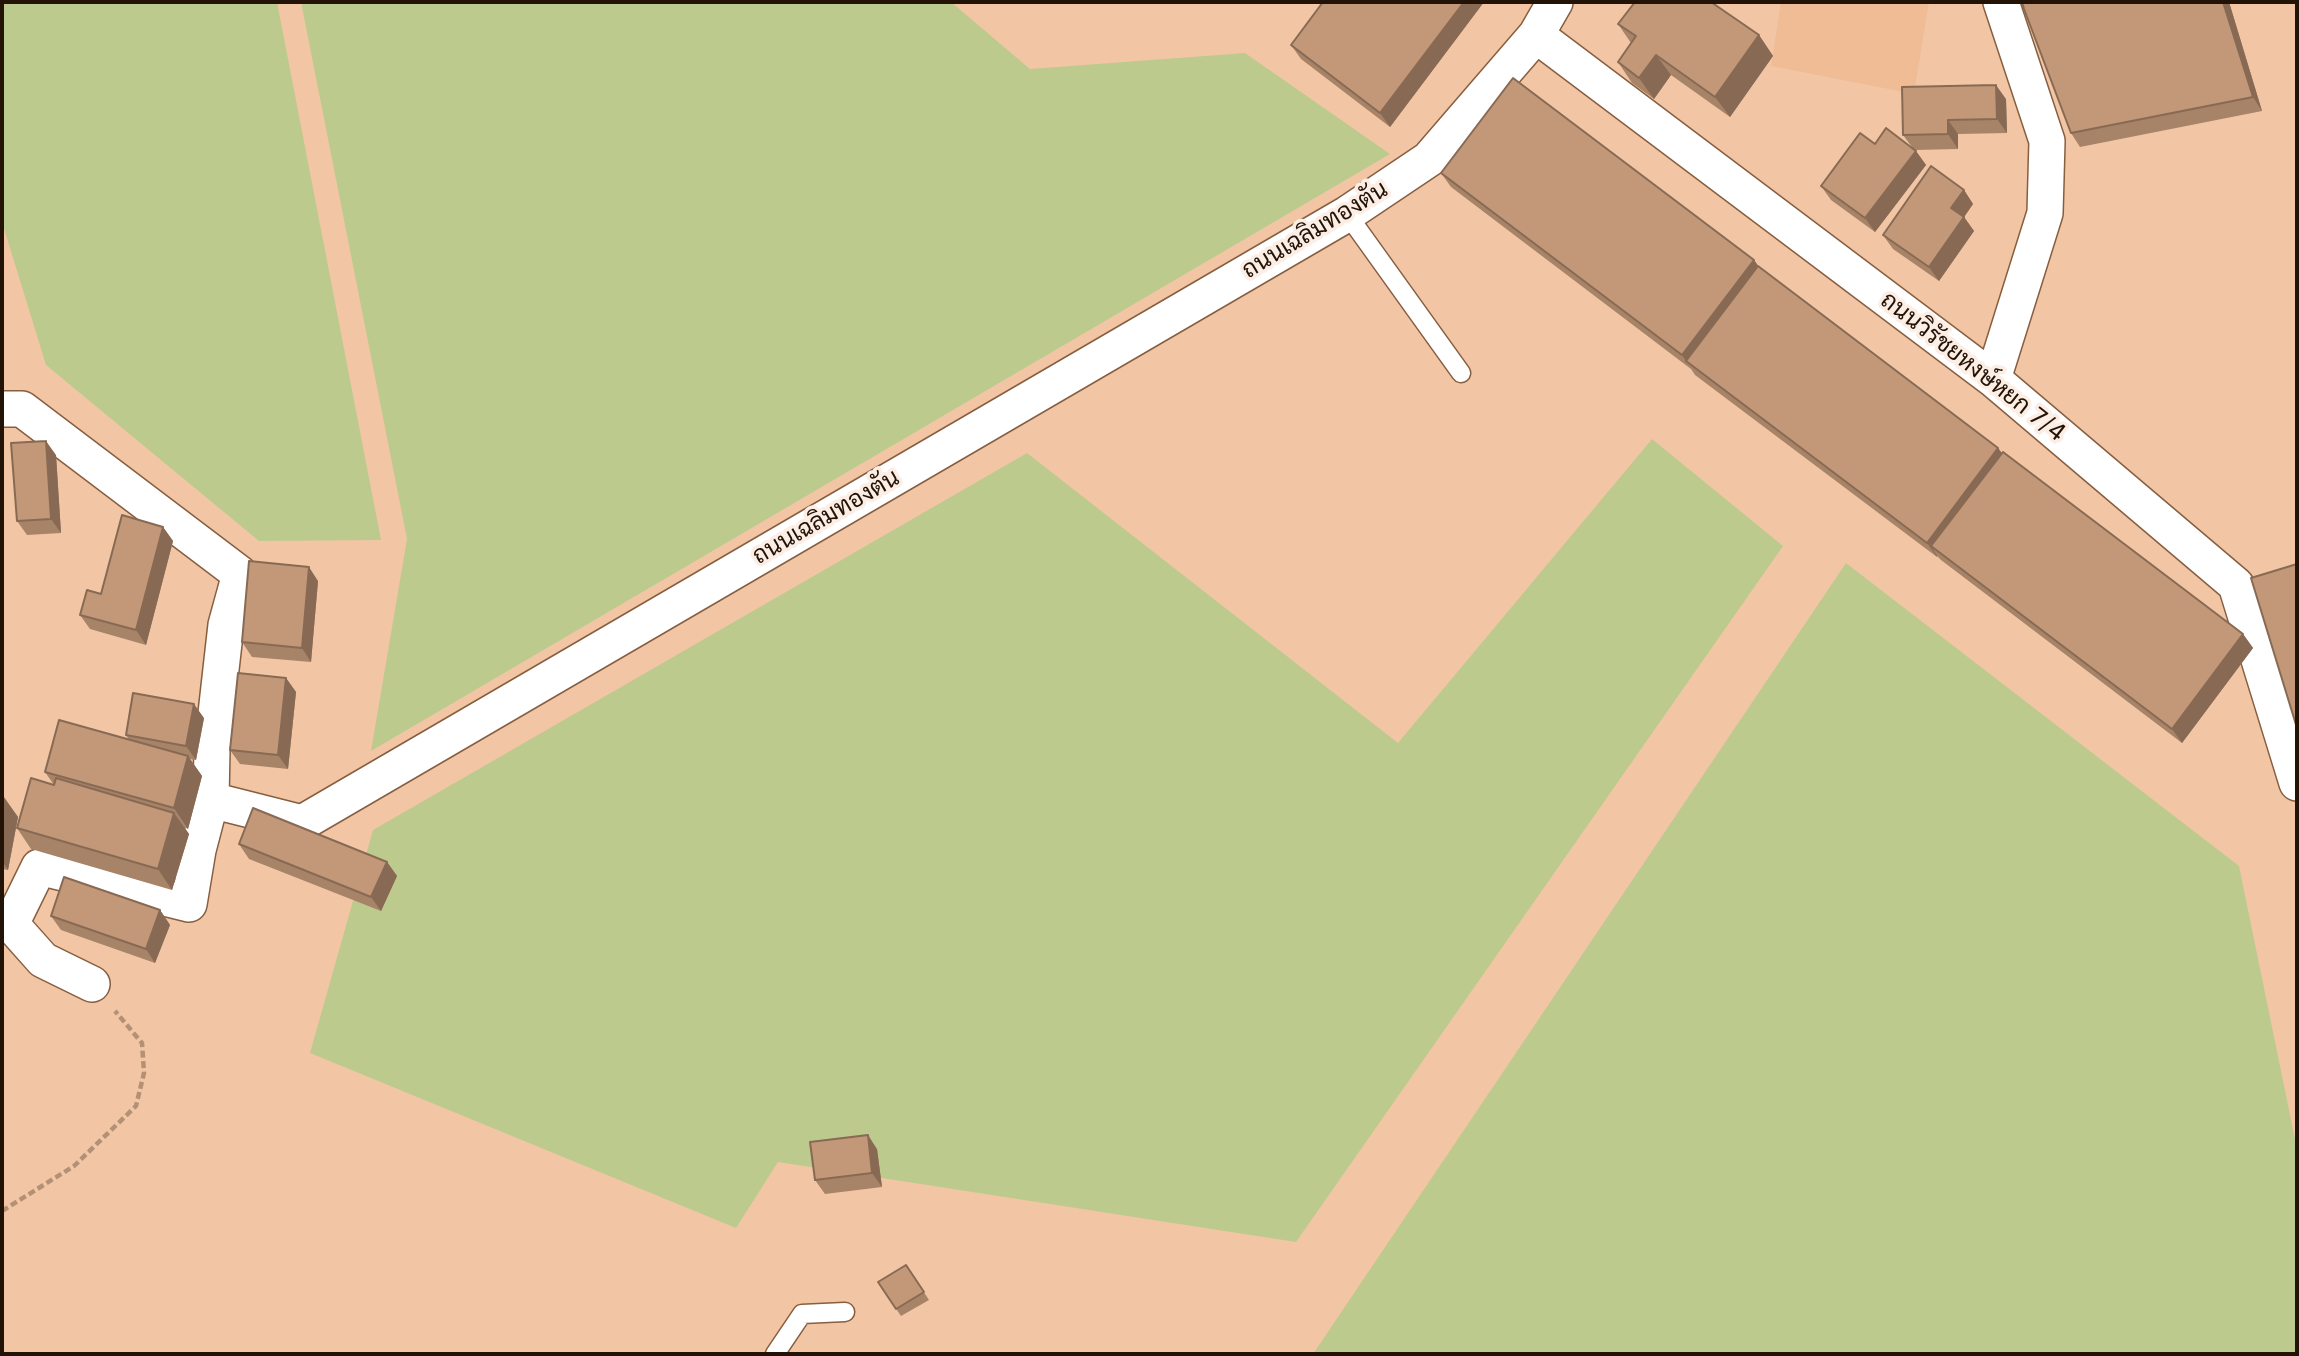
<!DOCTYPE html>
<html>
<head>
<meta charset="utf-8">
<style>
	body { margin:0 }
	#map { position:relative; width:2299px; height:1356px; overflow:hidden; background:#f2c6a5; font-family:Inter,sans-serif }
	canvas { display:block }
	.frame { position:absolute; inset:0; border:4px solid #231307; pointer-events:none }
</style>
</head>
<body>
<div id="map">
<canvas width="2299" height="1356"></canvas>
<div class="frame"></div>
</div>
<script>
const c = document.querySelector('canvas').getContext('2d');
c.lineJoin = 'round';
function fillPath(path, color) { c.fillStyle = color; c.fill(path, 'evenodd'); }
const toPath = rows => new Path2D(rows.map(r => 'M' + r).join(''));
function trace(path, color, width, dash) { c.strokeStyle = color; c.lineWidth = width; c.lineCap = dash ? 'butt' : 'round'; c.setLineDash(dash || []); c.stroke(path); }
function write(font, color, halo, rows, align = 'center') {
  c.font = font + ' Inter,Sarabun,sans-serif'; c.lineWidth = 7; c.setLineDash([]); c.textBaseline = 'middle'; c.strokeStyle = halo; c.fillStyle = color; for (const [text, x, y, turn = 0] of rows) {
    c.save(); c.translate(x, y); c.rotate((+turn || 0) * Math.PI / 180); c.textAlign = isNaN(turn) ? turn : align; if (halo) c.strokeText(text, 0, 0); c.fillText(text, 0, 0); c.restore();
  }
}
fillPath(toPath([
	[1781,2,1929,2,1914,94,1771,66]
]), '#efbc96');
fillPath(toPath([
	[2,2,277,2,381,540,259,541,46,365,2,222],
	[301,2,951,2,1030,69,1245,53,1390,154,371,751,407,539],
	[1652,439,1783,546,1296,1242,778,1162,736,1228,310,1053,373,830,1027,453,1398,743],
	[1846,563,2239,866,2297,1149,2297,1354,1313,1354]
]), '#bdca8d');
const lane = toPath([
	[1347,214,1461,373],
	[775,1354,802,1314,845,1312]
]);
const street = toPath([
	[1536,35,1993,379,2236,585,2297,783],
	[1993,379,2045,213,2047,141,2001,2],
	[2,409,22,409,240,574,226,625,212,749,211,800,198,850,189,904,39,867,11,924],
	[211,800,302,823,1347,214,1429,159,1536,35,1555,2],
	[2,917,11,924,43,960,92,984]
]);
trace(lane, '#865e40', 21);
trace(street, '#865e40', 38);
trace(toPath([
	[2,1211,74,1166,136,1106,144,1073,142,1043,115,1011]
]), '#b49075', 4.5, [7, 3.5]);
trace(lane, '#fff', 18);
trace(street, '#fff', 35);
fillPath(toPath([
	[1323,2,1484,2,1390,127,1301,59,1291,45],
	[2229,2,2262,111,2080,147,2071,133],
	[1618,24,1759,35,1773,56,1730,117,1671,75,1654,99,1632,83,1618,62,1631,43],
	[2006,99,2007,133,1958,134,1958,149,1915,150,1926,165,1875,232,1831,200,1821,186,1875,144,1912,147,1903,135],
	[1441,173,1754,260,1758,266,1998,448,2002,453,2243,634,2253,648,2182,743,1941,560,1937,556,1937,557,1695,375,1691,369,1451,187],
	[1964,190,1973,204,1964,217,1974,231,1939,281,1893,249,1883,235],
	[56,455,61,533,27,535,17,521],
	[163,527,173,541,146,645,90,629,80,615],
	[318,581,311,662,252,657,242,642],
	[286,678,296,692,288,769,240,764,230,750],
	[204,718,196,760,190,759,202,776,188,829,184,827,189,834,172,890,31,849,17,828,54,785,45,772,129,740,126,735],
	[2,796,18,817,8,870,2,869],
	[239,844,387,862,397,876,381,911,249,859],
	[160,910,170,925,155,963,61,930,51,916],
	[877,1149,882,1187,825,1194,815,1180],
	[906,1265,929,1300,901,1316,878,1282]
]), '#a78367');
fillPath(toPath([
	[1464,2,1484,2,1390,127,1380,113],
	[2223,2,2229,2,2262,111,2253,97],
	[1759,35,1773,56,1730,117,1715,97],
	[1656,55,1671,75,1654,99,1639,78],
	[1996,85,2006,99,2007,133,1997,119],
	[1948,120,1958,134,1958,149,1948,134],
	[1916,151,1926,165,1875,232,1865,218],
	[1964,190,1973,204,1962,220,1964,217,1974,231,1939,281,1929,267,1951,208],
	[1754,260,1764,274,1686,361,1682,355],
	[46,441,56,455,61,533,51,519],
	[1998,448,2008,462,1931,546,1937,556,1937,557,1927,543],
	[163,527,173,541,146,645,136,630],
	[309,567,318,581,311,662,302,648],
	[2243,634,2253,648,2182,743,2172,729],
	[286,678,296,692,288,769,278,755],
	[194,704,204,718,196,760,186,746],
	[188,756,202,776,188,829,174,808],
	[4,797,18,817,8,870,2,861,2,806],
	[174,813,189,834,172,890,158,869],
	[387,862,397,876,381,911,371,897],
	[160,910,170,925,155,963,146,949],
	[868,1135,877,1149,882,1187,872,1173]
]), '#886a54');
const building = toPath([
	[1323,2,1464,2,1380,113,1291,45,1323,2],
	[1635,2,1711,2,1759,35,1715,97,1656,55,1639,78,1618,62,1636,36,1618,24,1635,2],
	[2022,2,2223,2,2253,97,2071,133,2024,9,2022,2],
	[1513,78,1754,260,1682,355,1441,173,1513,78],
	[1996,85,1997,119,1948,120,1948,134,1903,135,1902,87,1996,85],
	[1886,128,1916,151,1865,218,1821,186,1860,133,1875,144,1886,128],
	[1931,166,1964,190,1951,208,1964,217,1929,267,1883,235,1931,166],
	[1758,266,1998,448,1927,543,1686,361,1758,266],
	[46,441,51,519,17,521,11,443,46,441],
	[2003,452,2243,634,2172,729,1931,546,2003,452],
	[122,515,163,527,136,630,80,615,87,590,101,594,122,515],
	[249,561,309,567,302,648,242,642,249,561],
	[2297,564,2297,728,2251,578,2297,564],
	[238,673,286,678,278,755,230,750,238,673],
	[133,693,194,704,186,746,126,735,133,693],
	[59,720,188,756,174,808,45,772,59,720],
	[31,778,54,785,56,778,174,813,158,869,17,828,31,778],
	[253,808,387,862,371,897,239,844,253,808],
	[64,877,160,910,146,949,51,916,64,877],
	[868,1135,872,1173,815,1180,810,1142,868,1135],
	[906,1265,924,1292,896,1309,878,1282,906,1265]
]);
fillPath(building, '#c29878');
trace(building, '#886a54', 2);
write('24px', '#231307', '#fceee4', [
	["ถนนเฉลิมทองตัน",1315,230,-31],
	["ถนนวิรัชยหงษ์หยก 7/4",1973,367,38],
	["ถนนเฉลิมทองตัน",826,517,-30]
]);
</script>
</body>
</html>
